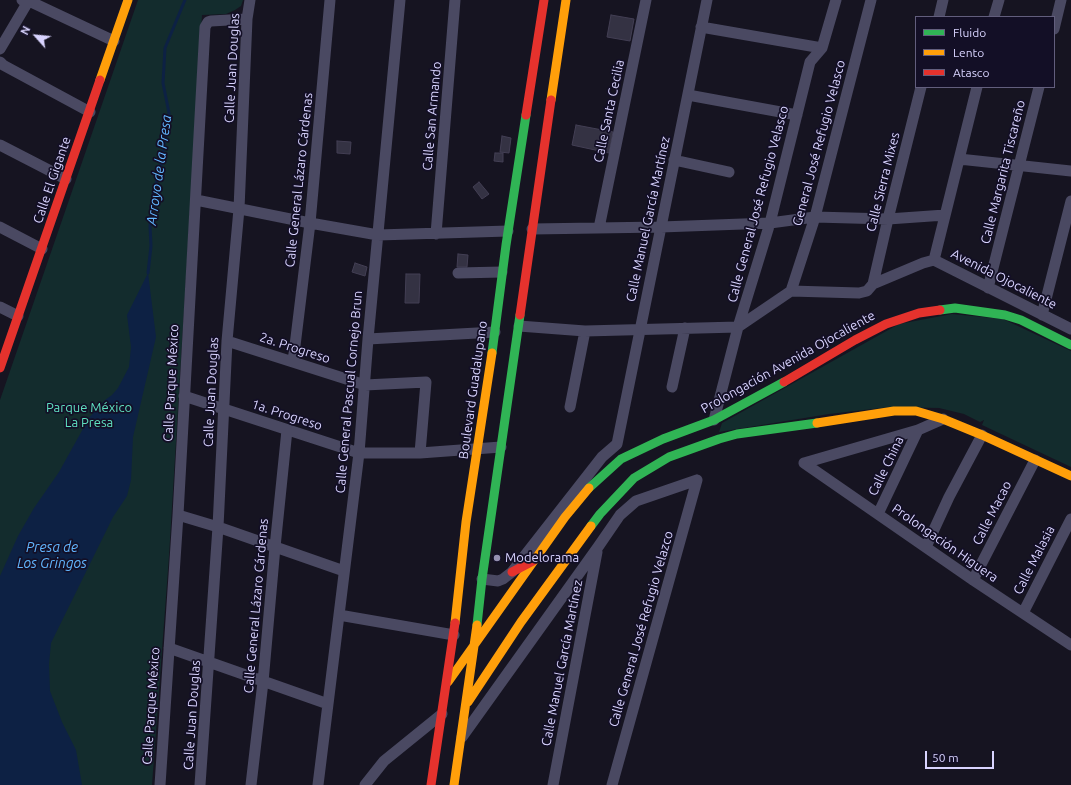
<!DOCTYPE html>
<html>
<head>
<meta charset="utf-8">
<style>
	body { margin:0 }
	#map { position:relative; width:1071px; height:785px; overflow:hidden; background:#161421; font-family:Ubuntu,sans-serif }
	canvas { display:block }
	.legend { position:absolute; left:915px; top:16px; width:140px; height:72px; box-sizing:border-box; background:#130f26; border:1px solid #625e7d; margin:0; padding:5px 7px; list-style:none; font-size:12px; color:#d9d4ff }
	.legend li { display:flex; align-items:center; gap:8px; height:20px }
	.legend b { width:20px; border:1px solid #625e7d }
	.north { position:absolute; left:16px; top:16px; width:40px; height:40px; -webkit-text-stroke:3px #130f26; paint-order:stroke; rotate:297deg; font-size:11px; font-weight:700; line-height:16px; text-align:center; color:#d9d4ff }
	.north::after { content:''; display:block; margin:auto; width:14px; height:18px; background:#d9d4ff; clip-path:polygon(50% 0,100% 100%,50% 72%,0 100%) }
	.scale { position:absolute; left:925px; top:751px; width:69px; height:18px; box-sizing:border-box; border:2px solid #d9d4ff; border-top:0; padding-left:5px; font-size:12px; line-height:14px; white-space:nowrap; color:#d9d4ff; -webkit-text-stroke:3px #130f26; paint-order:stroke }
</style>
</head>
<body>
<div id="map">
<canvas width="1071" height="785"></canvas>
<ul class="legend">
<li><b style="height:5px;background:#30b455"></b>Fluido</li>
<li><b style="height:5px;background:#ff9f0a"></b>Lento</li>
<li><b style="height:5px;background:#e5322d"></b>Atasco</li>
</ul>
<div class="north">N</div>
<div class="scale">50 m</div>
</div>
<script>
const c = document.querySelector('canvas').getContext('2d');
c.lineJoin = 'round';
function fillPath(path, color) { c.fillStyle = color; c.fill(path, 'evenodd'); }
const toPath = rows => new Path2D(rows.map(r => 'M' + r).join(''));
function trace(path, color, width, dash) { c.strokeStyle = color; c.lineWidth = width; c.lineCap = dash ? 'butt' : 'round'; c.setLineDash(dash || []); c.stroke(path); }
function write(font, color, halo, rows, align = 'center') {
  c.font = font + ' Ubuntu,sans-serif'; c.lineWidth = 3.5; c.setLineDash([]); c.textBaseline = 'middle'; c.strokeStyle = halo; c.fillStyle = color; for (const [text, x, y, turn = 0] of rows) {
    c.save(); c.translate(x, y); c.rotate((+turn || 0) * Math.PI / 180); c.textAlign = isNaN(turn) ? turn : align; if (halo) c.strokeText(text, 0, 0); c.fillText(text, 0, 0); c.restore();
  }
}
fillPath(toPath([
	[138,0,243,0,241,6,235,10,226,14,202,15,169,556,152,785,0,785,0,400],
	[952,314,1003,319,1071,351,1071,467,982,425,984,420,980,422,964,414,939,408,890,407,829,414,719,432,722,423,899,324]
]), '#132c2d');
fillPath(toPath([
	[148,273,156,337,133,437,131,480,127,496,113,517,51,643,49,664,50,691,62,722,76,750,82,785,0,785,0,576,18,536,34,508,59,472,89,418,105,400,112,395,118,388,129,367,131,347,127,315]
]), '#0d2144');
trace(toPath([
	[148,273,151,246,150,226,153,195,161,165,169,113,163,83,165,48,185,0]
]), '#0d2144', 3);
const building = toPath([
	[611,15,634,19,630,41,607,37,611,15],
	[576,125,613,132,609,153,572,145,576,125],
	[502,136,511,138,509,153,500,152,502,136],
	[337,141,351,142,350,154,337,153,337,141],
	[495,153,503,153,503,162,494,161,495,153],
	[479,182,489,194,482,199,473,187,479,182],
	[458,254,468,255,467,267,457,267,458,254],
	[355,263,367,267,365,276,352,272,355,263],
	[406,274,420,274,419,303,405,303,406,274]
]);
fillPath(building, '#343243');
trace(building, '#433f54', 1);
trace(toPath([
	[22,0,29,1,114,41],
	[939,17,943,0],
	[994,17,999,0],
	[701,27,822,48],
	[1054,29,1061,0],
	[0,49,29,0],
	[0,62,3,65,90,112],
	[688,95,797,115],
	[0,145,66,179],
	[959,159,1071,171],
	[674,160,729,172],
	[196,200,310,223,378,235,508,231],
	[0,227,42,249],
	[599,228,646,0],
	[532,229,661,227,770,223,815,217,888,219,945,215],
	[436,234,455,0],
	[934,260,977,87],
	[458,273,502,272],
	[873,284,888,219,921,87],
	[988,288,1039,87],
	[791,291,815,217,871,0],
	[0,307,18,316],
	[1042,315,1071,201],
	[519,326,585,331,738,327,791,291,859,293,867,291,873,284,923,263,934,260,1071,329],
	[368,339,495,332],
	[227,341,365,385,426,382,420,453],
	[293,362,310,223,330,0],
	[672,387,685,328],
	[184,396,359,453,420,453,501,447],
	[570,407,585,331],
	[714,420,738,327,770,223,810,62,822,48,836,0],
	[804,463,973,580,1071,645],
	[804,463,918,430,943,419],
	[878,514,918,430],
	[178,515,218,527,344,571],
	[926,547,949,497,982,435],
	[482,579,498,581,503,579,512,572,602,457,617,444,707,0],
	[973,580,1035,460],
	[1023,613,1071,519],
	[339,615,454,635],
	[169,648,328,704],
	[462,737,598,547,620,515,636,501,697,480],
	[160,785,178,515,205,27,208,22,211,21,247,19],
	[200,785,218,527,227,341,239,209,247,19,250,0],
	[251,785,263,682,275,547,287,430],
	[318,785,359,453,368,339,400,0],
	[365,785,384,761,442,714],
	[553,785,597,552],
	[612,785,697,480]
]), '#4a4962', 11);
trace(toPath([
	[940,310,955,308,1005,315,1021,320,1071,345],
	[492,353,506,245,526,115],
	[589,488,621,459,663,439,714,420,784,382],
	[591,526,600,514,634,478,669,457,719,439,737,434,817,423],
	[477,625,482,579,520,315]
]), '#30b455', 9);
trace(toPath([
	[100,80,128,0],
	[551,100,566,0],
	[817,423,894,411,916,411,943,419,982,435,1071,476],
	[455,623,466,522,492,353],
	[448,682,565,517,589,488],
	[468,702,521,622,591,526],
	[454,785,477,625]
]), '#ff9f0a', 9);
trace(toPath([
	[526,115,544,0],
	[520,315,551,100],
	[0,368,100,80],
	[784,382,855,340,886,324,919,313,940,310],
	[512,572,533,561],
	[431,785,455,623]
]), '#e5322d', 9);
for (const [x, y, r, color] of [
	[497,558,4,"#9591b1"]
]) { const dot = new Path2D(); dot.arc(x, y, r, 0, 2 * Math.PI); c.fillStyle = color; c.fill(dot); trace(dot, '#130f26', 1.5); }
write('13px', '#d9d4ff', '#130f26', [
	["Calle Juan Douglas",232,68,-87],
	["Calle Santa Cecilia",609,111,-78],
	["Calle San Armando",432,116,-85],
	["General José Refugio Velasco",819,143,-75],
	["Calle Margarita Tiscareño",1003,172,-76],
	["Calle El Gigante",52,180,-71],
	["Calle General Lázaro Cárdenas",299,180,-84],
	["Calle Sierra Mixes",883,182,-76],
	["Calle General José Refugio Velasco",758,204,-75],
	["Calle Manuel García Martínez",648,219,-78],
	["Avenida Ojocaliente",1004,279,27],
	["2a. Progreso",295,348,18],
	["Prolongación Avenida Ojocaliente",788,362,-29],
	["Calle Parque México",171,383,-87],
	["Boulevard Guadalupano",473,390,-82],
	["Calle Juan Douglas",211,392,-87],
	["Calle General Pascual Cornejo Brun",349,392,-85],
	["1a. Progreso",287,415,18],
	["Calle China",886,466,-64],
	["Calle Macao",992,513,-63],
	["Prolongación Higuera",945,543,35],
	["Calle Malasia",1034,560,-63],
	["Calle General Lázaro Cárdenas",256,606,-85],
	["Calle General José Refugio Velazco",641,629,-74],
	["Calle Manuel García Martínez",562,663,-79],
	["Calle Parque México",151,706,-86],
	["Calle Juan Douglas",192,715,-86]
]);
write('13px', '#5fe0c0', '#130f26', [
	["Parque México",89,408],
	["La Presa",89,423]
]);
write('13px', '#d9d4ff', '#130f26', [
	["Modelorama",505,558]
], 'left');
write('italic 14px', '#62b6ff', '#130f26', [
	["Arroyo de la Presa",159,170,-82],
	["Presa de",52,547],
	["Los Gringos",52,563]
]);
</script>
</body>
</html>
